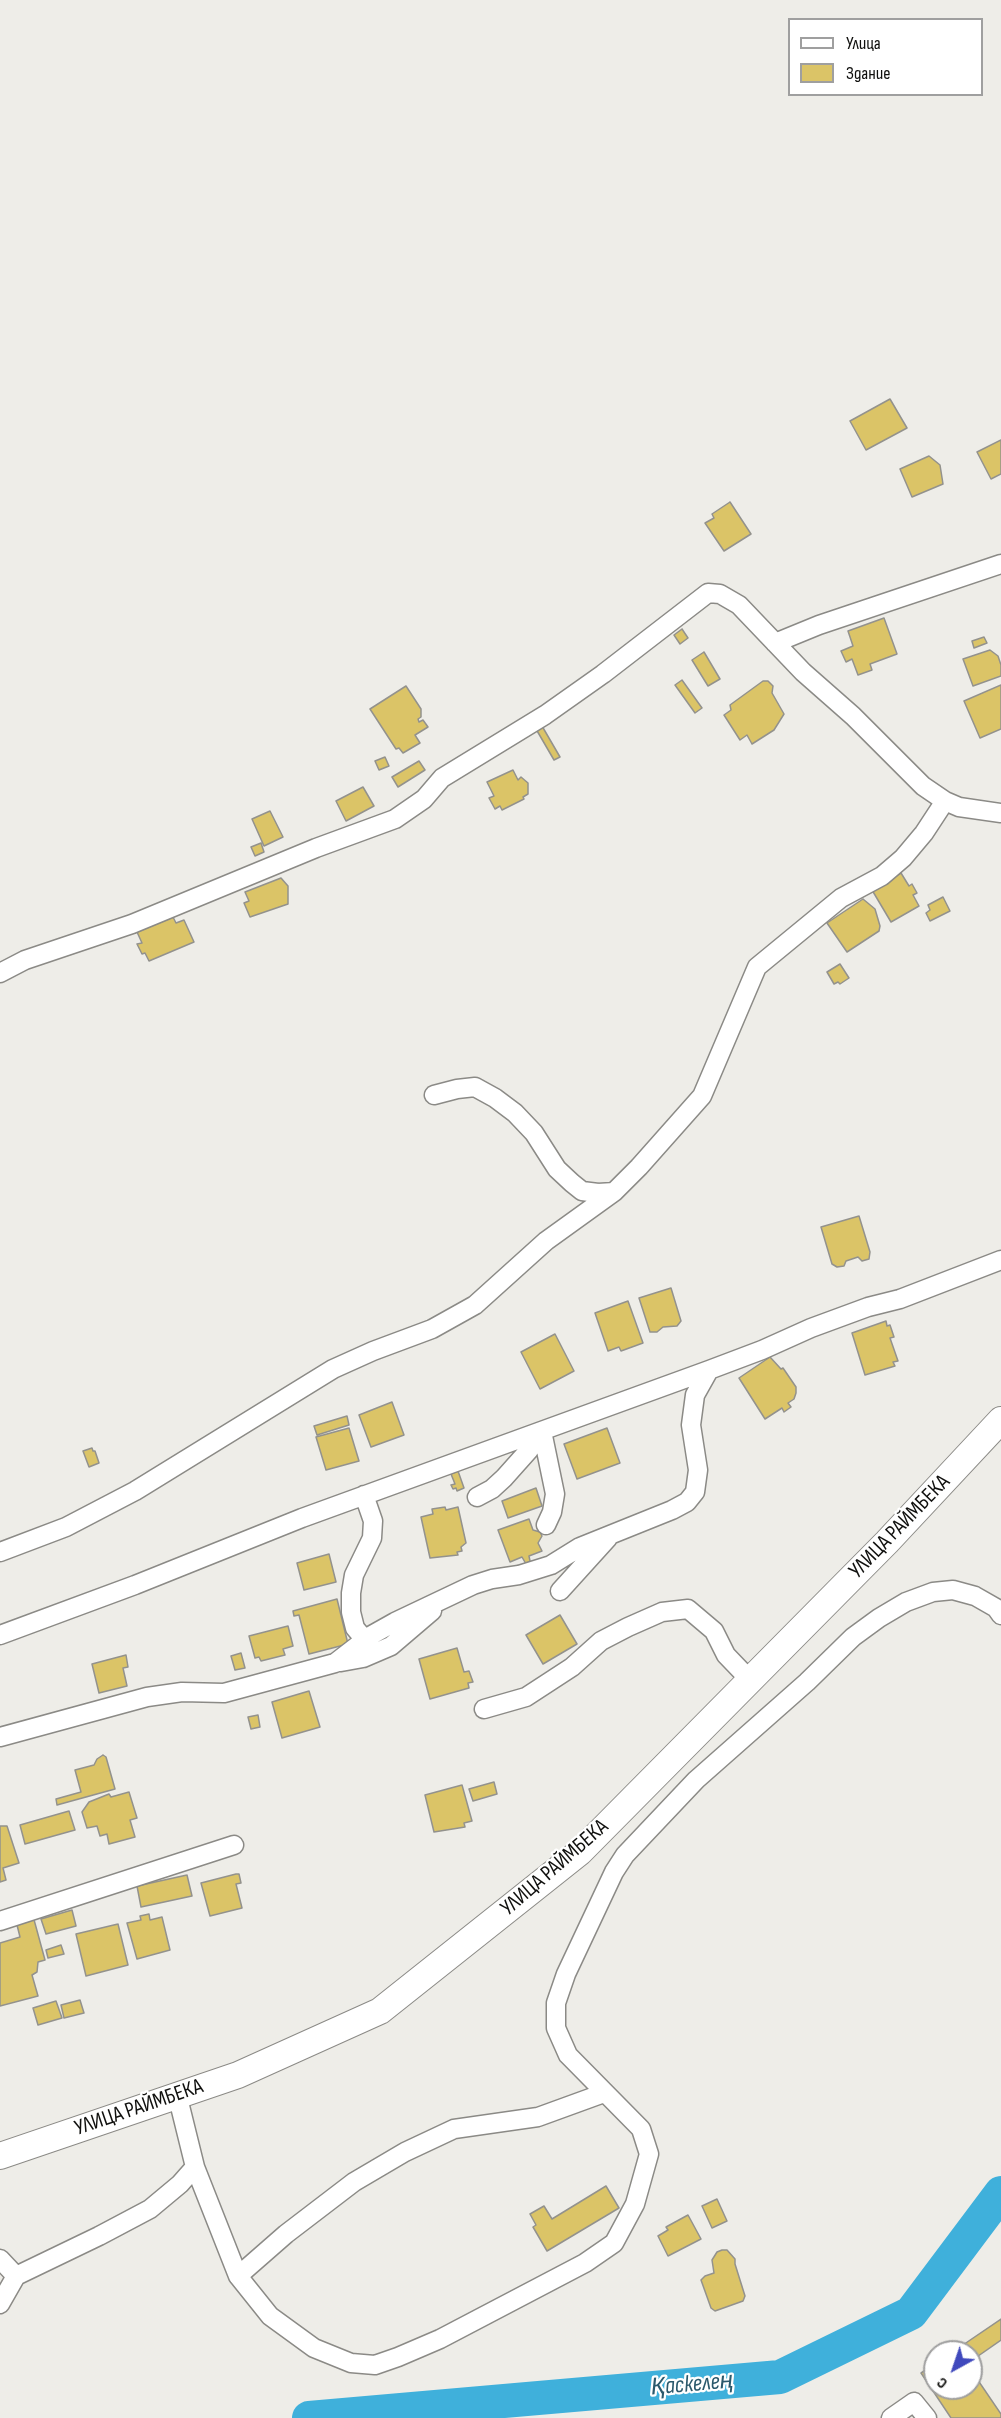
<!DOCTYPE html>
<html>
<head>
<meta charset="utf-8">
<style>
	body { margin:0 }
	#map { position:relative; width:1001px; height:2418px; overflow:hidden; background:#eeede8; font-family:"Sofia Sans Condensed",sans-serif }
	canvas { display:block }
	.legend { position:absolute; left:788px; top:18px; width:195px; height:78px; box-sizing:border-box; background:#fff; border:2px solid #9f9f9f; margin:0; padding:8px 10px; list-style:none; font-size:18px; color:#10100e }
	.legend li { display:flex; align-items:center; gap:12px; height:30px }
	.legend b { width:30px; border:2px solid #9f9f9f }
	.north { position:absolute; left:923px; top:2340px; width:60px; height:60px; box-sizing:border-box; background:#fff; border:2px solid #9f9f9f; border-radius:50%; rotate:220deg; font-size:16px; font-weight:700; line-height:24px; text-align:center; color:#10100e }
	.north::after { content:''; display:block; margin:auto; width:21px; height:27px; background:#4049bd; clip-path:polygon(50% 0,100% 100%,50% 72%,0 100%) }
</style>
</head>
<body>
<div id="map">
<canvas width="1001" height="2418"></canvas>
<ul class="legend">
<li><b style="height:8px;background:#fff"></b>Улица</li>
<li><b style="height:16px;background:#dbc467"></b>Здание</li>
</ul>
<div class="north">С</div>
</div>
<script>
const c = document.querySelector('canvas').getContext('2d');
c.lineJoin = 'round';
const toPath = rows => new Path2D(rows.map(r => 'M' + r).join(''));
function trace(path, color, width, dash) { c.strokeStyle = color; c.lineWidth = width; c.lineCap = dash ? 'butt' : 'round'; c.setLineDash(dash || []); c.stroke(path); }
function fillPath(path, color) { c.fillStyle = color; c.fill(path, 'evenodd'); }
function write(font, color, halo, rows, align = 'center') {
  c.font = font + ' "Sofia Sans Condensed",sans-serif'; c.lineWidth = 4.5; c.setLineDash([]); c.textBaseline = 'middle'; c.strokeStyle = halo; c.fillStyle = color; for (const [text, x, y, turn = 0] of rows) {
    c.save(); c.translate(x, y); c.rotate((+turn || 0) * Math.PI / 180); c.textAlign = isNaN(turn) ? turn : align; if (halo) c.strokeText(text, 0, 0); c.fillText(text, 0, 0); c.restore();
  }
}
trace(toPath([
	[309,2418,780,2377,911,2313,1001,2193]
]), '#3fb0db', 34);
const building = toPath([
	[890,399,907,428,866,450,850,421,890,399],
	[1001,440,1001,474,991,479,977,452,1001,440],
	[929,456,940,465,943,484,912,497,900,469,929,456],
	[730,502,751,534,724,551,705,523,714,518,712,514,730,502],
	[884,618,897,654,870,664,872,670,858,675,852,659,846,662,841,651,853,646,848,631,884,618],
	[682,629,688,638,680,644,674,635,682,629],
	[984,637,987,643,974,648,972,641,984,637],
	[990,650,998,656,1001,665,1001,676,973,686,963,659,990,650],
	[704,652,720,679,708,686,692,660,704,652],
	[682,680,702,708,695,713,675,685,682,680],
	[763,681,768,681,773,686,772,693,784,714,774,730,752,744,747,735,740,740,724,715,731,710,730,705,763,681],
	[1001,685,1001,729,980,738,964,701,1001,685],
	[406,686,421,709,421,717,418,719,419,722,423,720,428,727,415,735,420,743,403,753,399,748,396,749,370,709,406,686],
	[542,726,560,757,554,760,536,729,542,726],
	[385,757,389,766,379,770,375,761,385,757],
	[419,761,425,770,398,787,392,777,419,761],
	[513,770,518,780,521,777,528,783,528,794,523,797,524,799,502,810,500,806,495,809,489,798,494,796,487,782,513,770],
	[363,787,374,806,346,821,336,801,363,787],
	[270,811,283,837,264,846,252,819,270,811],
	[261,843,264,852,255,856,251,847,261,843],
	[901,873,909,886,912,884,917,893,913,895,919,906,891,922,872,890,901,873],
	[281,878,288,886,288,904,250,917,244,903,249,901,245,892,281,878],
	[943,897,950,911,930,921,926,913,930,910,928,905,943,897],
	[863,899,875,909,880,926,879,931,847,952,827,923,863,899],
	[173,917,176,923,184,920,194,942,149,961,145,953,142,954,137,944,142,943,137,932,173,917],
	[840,964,849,978,840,984,838,982,834,984,827,972,840,964],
	[859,1216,870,1252,869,1259,862,1261,858,1257,846,1261,844,1266,837,1267,832,1264,821,1227,859,1216],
	[671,1288,681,1321,677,1326,663,1327,657,1332,650,1332,639,1298,671,1288],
	[628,1301,643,1343,621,1351,619,1347,608,1351,595,1313,628,1301],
	[886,1321,887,1326,890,1325,894,1337,890,1338,898,1361,893,1362,895,1366,865,1375,852,1333,886,1321],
	[555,1334,574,1371,540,1389,521,1352,555,1334],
	[770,1357,781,1369,783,1368,796,1387,796,1393,794,1399,788,1403,791,1407,784,1412,782,1408,765,1419,739,1378,770,1357],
	[392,1402,404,1435,371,1447,359,1415,392,1402],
	[347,1416,349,1425,317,1435,314,1426,347,1416],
	[349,1428,359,1461,326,1470,316,1437,349,1428],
	[607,1428,620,1463,577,1479,564,1444,607,1428],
	[92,1448,93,1451,95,1451,99,1463,89,1467,83,1451,92,1448],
	[458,1471,464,1488,457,1491,456,1488,453,1489,451,1485,455,1484,451,1474,458,1471],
	[536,1488,542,1506,508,1518,502,1501,536,1488],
	[445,1507,446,1510,458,1507,466,1543,461,1547,462,1551,457,1552,458,1555,430,1558,421,1517,433,1514,432,1509,445,1507],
	[529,1519,533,1530,540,1532,542,1536,538,1543,542,1551,529,1556,530,1561,526,1564,522,1557,510,1562,498,1530,529,1519],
	[329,1554,336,1582,304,1590,297,1563,329,1554],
	[337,1599,348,1644,309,1654,299,1615,294,1616,293,1611,337,1599],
	[560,1615,577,1644,543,1664,526,1635,560,1615],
	[288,1626,293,1646,283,1649,285,1655,261,1661,259,1657,255,1658,249,1636,288,1626],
	[457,1648,464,1672,469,1671,473,1682,468,1683,469,1688,430,1699,419,1659,457,1648],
	[241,1653,245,1668,235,1670,231,1656,241,1653],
	[126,1655,128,1667,123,1668,127,1686,99,1693,92,1664,126,1655],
	[309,1691,320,1727,282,1738,272,1702,309,1691],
	[258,1715,260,1727,251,1729,248,1717,258,1715],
	[103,1755,106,1757,115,1789,57,1805,56,1799,81,1792,75,1770,94,1765,97,1759,103,1755],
	[494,1782,497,1794,473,1801,469,1789,494,1782],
	[462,1785,472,1821,464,1823,465,1827,434,1832,425,1795,462,1785],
	[129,1792,137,1818,130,1820,135,1837,109,1844,107,1834,100,1836,97,1826,87,1828,82,1812,89,1802,109,1794,111,1797,129,1792],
	[69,1811,75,1830,25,1844,20,1825,69,1811],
	[0,1826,7,1826,19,1863,3,1868,6,1880,0,1882,0,1826],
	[236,1874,239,1874,241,1883,236,1884,242,1908,210,1916,201,1883,236,1874],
	[187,1875,192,1896,141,1907,137,1886,187,1875],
	[72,1910,76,1926,46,1934,41,1919,72,1910],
	[149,1914,150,1920,162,1917,170,1950,137,1959,127,1923,141,1920,140,1916,149,1914],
	[33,1916,45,1960,38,1962,37,1972,32,1975,38,1996,0,2006,0,1943,20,1937,16,1921,33,1916],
	[118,1924,128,1965,86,1976,76,1934,118,1924],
	[61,1945,64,1954,48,1958,46,1950,61,1945],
	[80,2000,84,2013,64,2018,61,2005,80,2000],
	[56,2001,62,2018,38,2025,33,2008,56,2001],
	[606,2186,619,2208,547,2251,533,2227,536,2225,530,2214,544,2206,552,2219,606,2186],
	[717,2199,727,2221,712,2228,702,2206,717,2199],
	[688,2215,701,2239,668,2256,658,2236,668,2230,666,2227,688,2215],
	[722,2250,727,2250,735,2259,735,2264,745,2296,743,2301,715,2311,711,2308,701,2280,705,2276,714,2273,712,2260,717,2252,722,2250],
	[1001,2319,1001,2340,971,2361,971,2352,959,2352,957,2349,1001,2319],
	[935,2364,935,2388,971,2388,971,2370,1001,2414,1001,2418,951,2418,921,2373,935,2364]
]);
fillPath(building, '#dbc467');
trace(building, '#93928d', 1.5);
const street = toPath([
	[775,643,819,625,1001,564],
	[0,973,25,960,132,924,316,848,395,819,424,799,442,778,545,715,603,674,708,593,720,594,739,605,803,672,853,716,923,786,945,801,959,807,1001,813],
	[434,1095,457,1089,475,1087,495,1098,515,1113,534,1133,557,1169,572,1183,582,1191,598,1193,614,1192],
	[542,1431,555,1494,552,1512,546,1525],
	[364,1495,373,1521,372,1538,354,1575,351,1593,351,1612,355,1628,365,1640],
	[477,1497,492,1489,504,1478,529,1450,542,1431],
	[0,1552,66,1527,135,1491,333,1369,373,1351,432,1329,475,1305,546,1241,614,1192,639,1167,702,1096,757,967,841,898,882,876,903,858,924,833,945,801],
	[560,1591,608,1538],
	[0,1635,135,1585,302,1518,709,1370,762,1350,811,1328,868,1307,900,1299,1001,1260],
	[341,1662,363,1658,391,1646,432,1611],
	[484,1709,526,1697,572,1667,601,1641,628,1627,662,1612,688,1609,714,1631,726,1655,750,1680],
	[0,1737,147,1697,182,1692,224,1693,335,1663,370,1636,395,1622,473,1585,492,1579,519,1575,551,1565,580,1547,672,1510,687,1502,695,1492,698,1470,691,1425,695,1395,709,1370],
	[0,1921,234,1845],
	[177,2094,195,2167,238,2276,270,2316,314,2348,351,2363,375,2365,398,2357,440,2339,585,2263,614,2243,635,2204,649,2154,641,2129,568,2055,556,2028,556,2003,566,1974,614,1872,625,1855,696,1780,807,1682,853,1637,879,1618,906,1602,933,1592,953,1590,975,1596,996,1608,1001,1615],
	[0,2259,16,2276],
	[238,2276,286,2234,354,2182,405,2152,454,2129,538,2117,604,2093],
	[0,2304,16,2276,99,2236,150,2209,180,2184,195,2167],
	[891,2418,914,2402,927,2418]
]);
const secondary = toPath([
	[0,2156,238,2075,380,2011,580,1852,887,1542,1001,1420]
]);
trace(street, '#8b8a86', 21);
trace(secondary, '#8b8a86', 28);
trace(street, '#fff', 18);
trace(secondary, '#fff', 26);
write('22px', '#10100e', '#fff', [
	["УЛИЦА РАЙМБЕКА",900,1527,-46],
	["УЛИЦА РАЙМБЕКА",555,1868,-41],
	["УЛИЦА РАЙМБЕКА",139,2108,-19]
]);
write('italic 24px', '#2b596c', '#fff', [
	["Қаскелең",692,2385,-5]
]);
</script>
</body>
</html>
